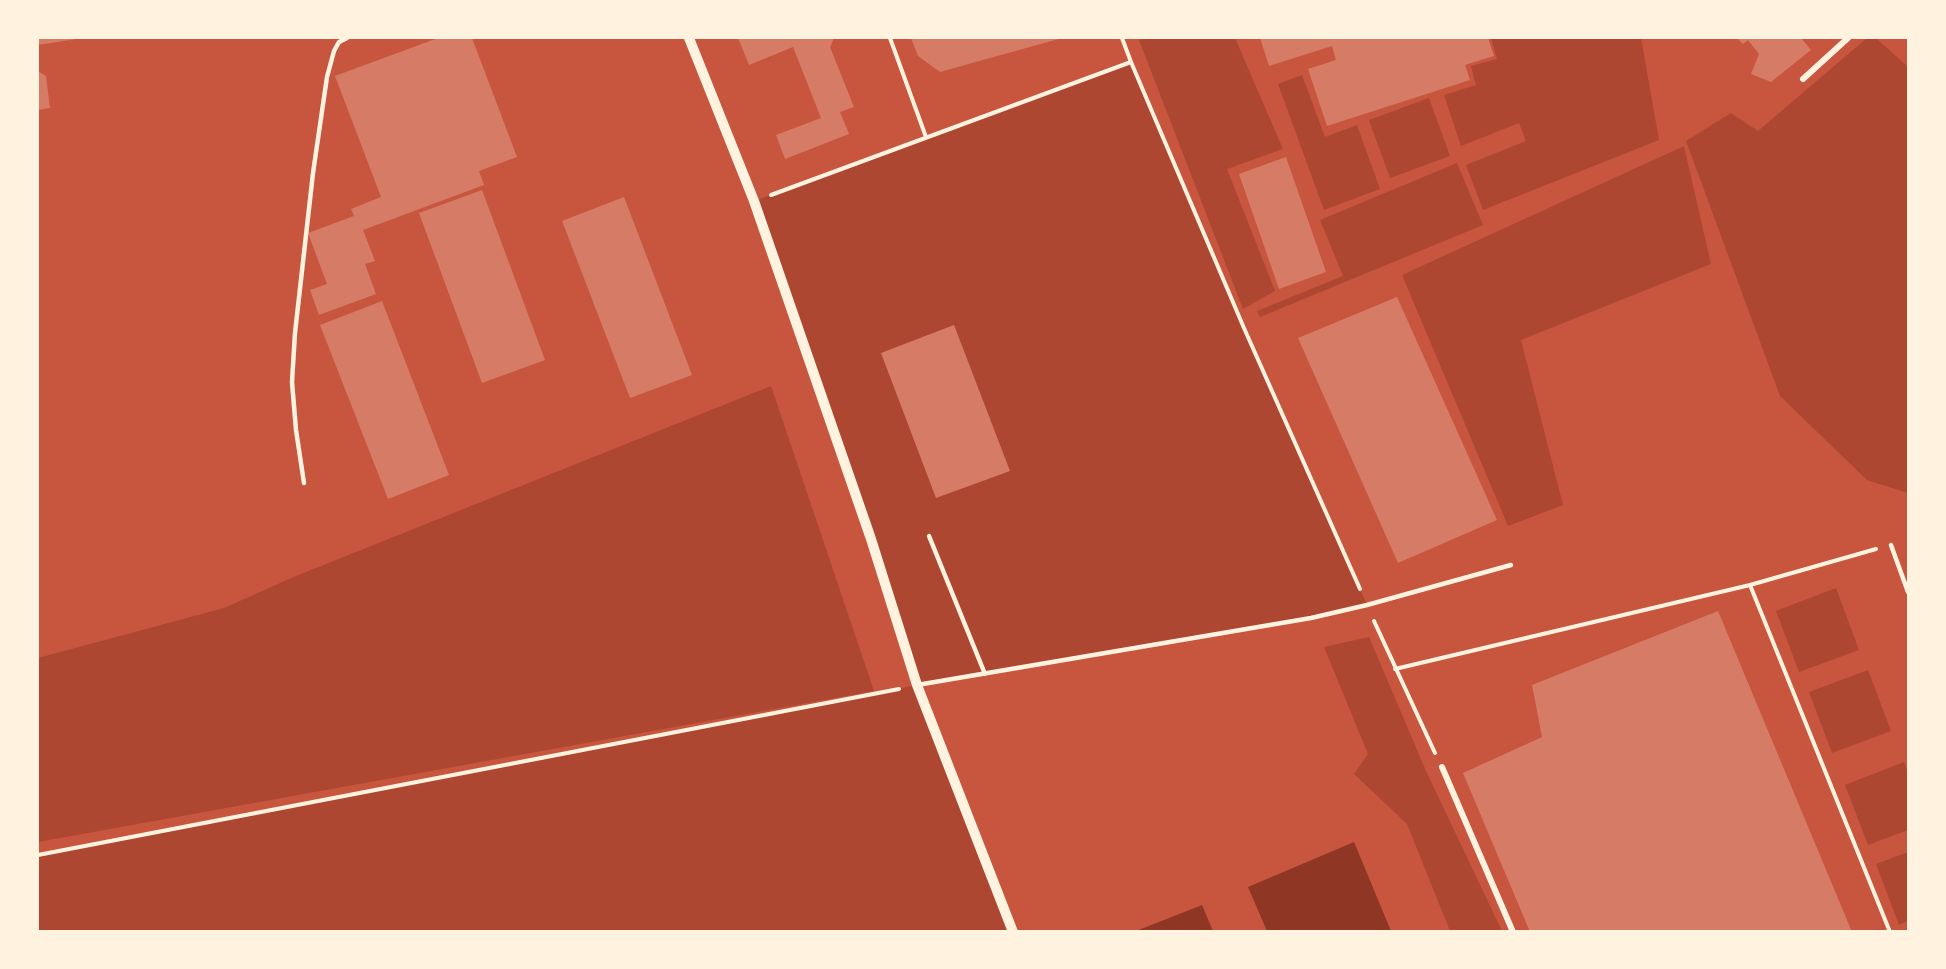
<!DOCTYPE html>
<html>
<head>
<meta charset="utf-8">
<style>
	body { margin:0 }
	#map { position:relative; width:1946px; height:969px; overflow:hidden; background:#c8553d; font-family:"Roboto Condensed",sans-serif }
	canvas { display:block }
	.frame { position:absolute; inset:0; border:39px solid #fff3e0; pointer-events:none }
</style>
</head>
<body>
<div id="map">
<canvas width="1946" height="969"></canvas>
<div class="frame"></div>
</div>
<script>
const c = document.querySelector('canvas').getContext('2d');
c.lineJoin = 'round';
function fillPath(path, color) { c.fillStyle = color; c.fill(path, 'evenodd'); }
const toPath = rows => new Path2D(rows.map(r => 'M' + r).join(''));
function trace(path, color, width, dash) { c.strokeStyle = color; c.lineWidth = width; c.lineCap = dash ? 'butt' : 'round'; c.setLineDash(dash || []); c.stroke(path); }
fillPath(toPath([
	[1147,38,1235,38,1283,149,1227,169,1275,291,1243,309,1139,40],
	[1491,38,1641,38,1659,140,1483,210,1466,165,1526,141,1519,123,1461,146,1444,95,1476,85,1471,66,1497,59],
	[1867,38,1876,38,1908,67,1908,493,1867,480,1780,396,1686,141,1731,113,1758,131],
	[1131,62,1367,605,1311,618,918,685,1013,931,38,932,38,855,917,685,754,201],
	[1302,75,1325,137,1357,125,1380,189,1324,210,1278,84],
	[1429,98,1450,156,1390,178,1369,120],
	[1684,146,1711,264,1521,340,1563,505,1508,526,1402,275],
	[1457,163,1483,225,1260,317,1257,311,1343,276,1320,220],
	[771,386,874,691,38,842,38,658,224,608,296,576],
	[1836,588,1859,650,1799,672,1776,611],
	[1369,637,1426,771,1502,931,1450,931,1407,824,1354,774,1368,754,1324,647],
	[1868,670,1891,731,1832,753,1809,692],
	[1904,762,1908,773,1908,830,1868,845,1845,785],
	[1908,852,1908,921,1899,925,1876,864]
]), '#ae4732');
fillPath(toPath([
	[1354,842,1391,931,1267,931,1248,887],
	[1202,905,1213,931,1136,931]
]), '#8f3625');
fillPath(toPath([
	[38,38,75,38,76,39,38,45],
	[438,38,472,38,517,157,479,171,484,185,363,230,375,261,365,264,376,294,319,315,310,290,327,284,308,233,354,216,351,209,381,197,335,76],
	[738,38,834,38,830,47,854,107,840,112,849,134,785,159,776,135,821,118,793,47,749,65],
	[911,38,1062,38,940,72,918,56],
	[1260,38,1488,38,1494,56,1465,65,1470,80,1327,126,1308,69,1336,60,1332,46,1269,66],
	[1737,38,1801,38,1811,50,1771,82,1751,74,1759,54,1748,40,1743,44],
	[38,71,46,76,50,108,38,110],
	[1286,157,1326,272,1279,289,1239,174],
	[482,190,545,360,482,383,419,213],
	[624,197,692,375,630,398,562,221],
	[1397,297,1497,520,1398,563,1298,338],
	[382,301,449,475,388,499,320,325],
	[954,325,1010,471,936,498,881,353],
	[1718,611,1852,932,1530,932,1463,773,1542,737,1532,685]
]), '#d67c66');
trace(toPath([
	[890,38,926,137],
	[1122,38,1131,62,1244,328,1360,589],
	[771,195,1131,62],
	[1750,585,1876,549],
	[1374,621,1435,753],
	[1395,669,1750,585,1890,932],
	[38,855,899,689]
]), '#fff3e0', 4);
trace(toPath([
	[304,483,296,430,292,382,295,333,313,173,327,77,334,51,339,42,347,38],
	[929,536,985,674],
	[1891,545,1908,592],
	[917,685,1311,618,1367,605,1511,565]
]), '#fff3e0', 4.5);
trace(toPath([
	[1803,79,1848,38],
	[1442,767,1513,932]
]), '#fff3e0', 6);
trace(toPath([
	[689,38,754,201,871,539,917,685,1013,932]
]), '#fff3e0', 10);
</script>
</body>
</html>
